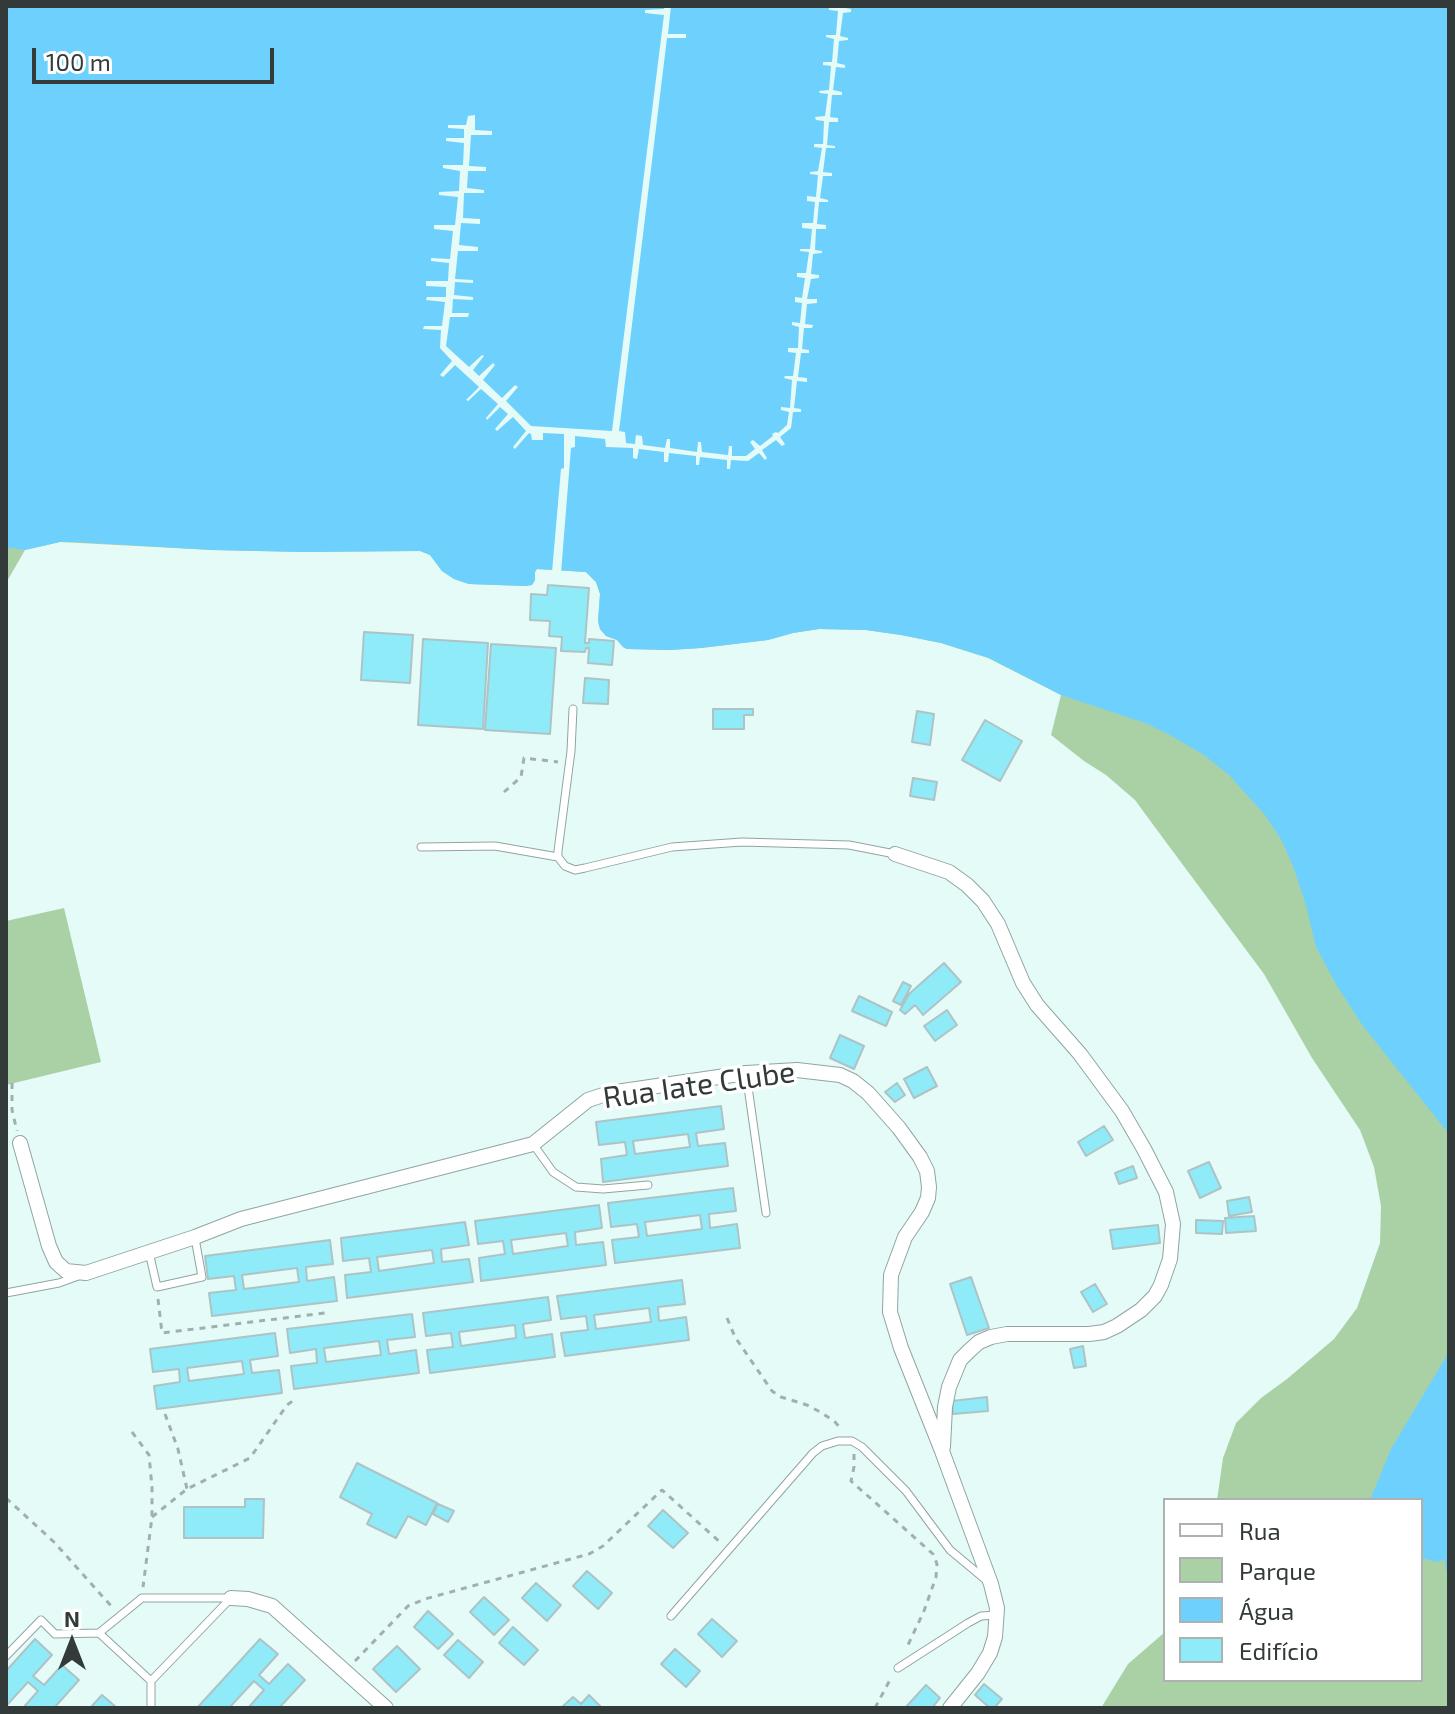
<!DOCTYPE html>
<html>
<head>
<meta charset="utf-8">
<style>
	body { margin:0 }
	#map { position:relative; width:1455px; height:1714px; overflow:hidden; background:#e5fbf8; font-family:"Exo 2",sans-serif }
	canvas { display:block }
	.frame { position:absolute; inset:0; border:8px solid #333b3a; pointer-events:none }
	.legend { position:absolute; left:1163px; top:1498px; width:260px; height:184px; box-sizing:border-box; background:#fff; border:2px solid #adb1b0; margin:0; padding:10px 14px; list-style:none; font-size:24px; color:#333b3a }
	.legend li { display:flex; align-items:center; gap:16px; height:40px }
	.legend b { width:40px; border:2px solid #adb1b0 }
	.north { position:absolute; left:32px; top:1602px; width:80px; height:80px; -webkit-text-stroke:6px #fff; paint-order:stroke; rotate:0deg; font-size:22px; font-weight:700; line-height:32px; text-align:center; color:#333b3a }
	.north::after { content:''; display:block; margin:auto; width:28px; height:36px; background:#333b3a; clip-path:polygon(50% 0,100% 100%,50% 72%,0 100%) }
	.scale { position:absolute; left:32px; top:48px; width:242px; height:36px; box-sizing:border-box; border:4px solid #333b3a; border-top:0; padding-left:10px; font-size:24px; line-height:28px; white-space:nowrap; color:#333b3a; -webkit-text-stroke:6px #fff; paint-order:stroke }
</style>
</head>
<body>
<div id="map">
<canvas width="1455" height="1714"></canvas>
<div class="frame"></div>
<ul class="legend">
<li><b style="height:10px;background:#fff"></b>Rua</li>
<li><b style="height:22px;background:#aad1a6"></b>Parque</li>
<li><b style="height:22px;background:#6ed0fc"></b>Água</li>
<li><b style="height:22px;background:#8febf8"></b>Edifício</li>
</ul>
<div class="north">N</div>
<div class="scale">100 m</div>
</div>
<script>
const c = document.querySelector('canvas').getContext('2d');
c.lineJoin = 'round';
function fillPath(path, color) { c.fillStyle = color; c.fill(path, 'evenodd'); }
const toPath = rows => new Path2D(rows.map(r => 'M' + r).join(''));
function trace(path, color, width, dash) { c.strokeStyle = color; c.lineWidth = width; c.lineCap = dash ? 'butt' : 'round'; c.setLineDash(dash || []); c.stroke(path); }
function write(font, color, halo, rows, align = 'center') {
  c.font = font + ' "Exo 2",sans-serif'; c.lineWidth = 7; c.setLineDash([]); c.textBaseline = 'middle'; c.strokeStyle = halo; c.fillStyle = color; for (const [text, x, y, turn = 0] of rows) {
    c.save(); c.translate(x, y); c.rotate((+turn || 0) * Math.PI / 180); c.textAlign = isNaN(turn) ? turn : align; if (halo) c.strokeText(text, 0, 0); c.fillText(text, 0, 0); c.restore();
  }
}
fillPath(toPath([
	[6,482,787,594,1254,736,1449,1008,1449,1708,1101,1708,1128,1664,1165,1632,1165,1680,1421,1680,1421,1500,1217,1500,1223,1458,1236,1423,1261,1398,1287,1379,1334,1339,1357,1308,1380,1243,1381,1206,1374,1167,1360,1130,1312,1058,1264,974,1157,830,1135,800,1106,775,1084,761,1051,735,1061,695,988,658,941,643,901,635,866,630,819,629,793,633,768,640,701,648,670,650,627,649,623,647,617,640,606,636,600,629,598,621,600,594,596,582,586,572,537,569,535,572,535,580,532,585,525,586,469,584,454,579,442,571,430,555,420,551,303,552,212,550,60,542,25,550,6,583],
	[64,908,101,1062,6,1085,6,921]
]), '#aad1a6');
fillPath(toPath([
	[6,6,1449,6,1449,1134,1363,1026,1337,986,1316,947,1305,902,1293,866,1282,841,1265,815,1229,775,1204,755,1170,735,1145,723,1061,695,989,658,941,643,901,635,866,630,819,629,793,633,768,640,701,648,670,650,627,649,623,647,617,640,606,636,600,629,598,621,600,594,596,582,586,572,537,569,535,572,535,580,532,585,525,586,469,584,454,579,442,571,430,555,420,551,303,552,212,550,76,542,60,542,25,550,6,547],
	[1449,1352,1449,1558,1437,1562,1421,1558,1421,1500,1370,1500,1391,1449]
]), '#6ed0fc');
fillPath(toPath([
	[665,6,671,6,668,34,686,34,686,38,667,38,619,431,625,432,626,443,635,444,636,435,642,436,643,445,665,448,667,439,670,439,670,448,697,452,698,442,701,442,702,452,728,455,729,446,732,446,732,456,746,456,755,449,750,442,753,440,760,446,773,436,772,434,776,432,778,433,787,425,789,412,781,410,781,407,790,408,792,380,784,378,785,376,793,376,796,353,788,352,788,348,798,348,799,327,792,325,792,322,800,323,802,303,795,302,795,297,802,298,805,278,797,277,797,273,806,273,809,252,800,251,800,249,810,249,812,229,802,228,802,223,813,223,815,202,807,201,807,196,816,197,818,175,810,174,810,172,818,171,822,148,814,147,814,144,823,144,824,121,816,120,815,117,825,116,828,94,820,93,819,91,829,90,831,66,823,65,823,62,832,62,834,39,826,37,826,35,836,35,838,11,829,10,829,8,844,6,845,8,851,9,851,12,843,13,840,36,848,38,848,40,839,41,837,63,845,65,845,68,836,67,833,90,842,92,842,95,832,95,830,117,838,118,838,122,829,122,827,145,835,146,835,148,826,148,823,172,832,173,832,176,823,176,820,198,828,200,828,202,819,202,817,224,826,225,826,229,816,229,815,250,822,251,822,253,813,254,811,274,819,275,819,278,811,279,807,299,817,299,817,303,807,304,805,324,813,325,812,328,804,328,802,349,809,350,809,353,801,353,798,377,807,378,807,382,797,381,794,408,801,409,801,412,793,412,791,428,780,437,785,444,782,446,776,440,762,450,767,458,765,460,759,453,748,461,731,460,730,469,727,469,727,460,700,457,699,465,696,465,696,456,669,453,668,462,664,462,664,452,639,449,637,459,633,458,633,448,606,447,605,439,575,436,575,447,571,448,561,573,552,572,561,469,564,468,564,434,543,433,543,440,532,440,531,434,529,433,515,449,513,447,526,431,513,417,497,431,495,429,508,414,500,407,487,420,486,418,498,404,481,389,468,401,466,400,479,387,455,365,443,377,440,375,452,361,440,348,441,330,423,329,424,326,442,326,445,302,426,300,427,297,446,297,446,287,426,286,426,281,448,281,449,263,431,261,431,258,450,259,453,231,434,229,434,225,455,225,458,197,439,195,439,192,459,191,460,171,443,168,443,165,463,165,464,143,446,141,446,138,464,138,464,129,448,128,448,125,466,125,468,116,475,115,475,130,492,131,492,135,471,135,469,166,486,167,486,171,468,171,467,188,484,190,484,193,464,193,463,218,480,219,480,224,461,223,459,245,478,247,478,251,458,251,455,279,473,280,473,283,455,282,454,295,473,297,473,300,453,299,452,313,469,313,468,317,450,317,446,346,469,367,482,355,484,356,473,370,479,376,493,363,495,365,483,380,502,398,515,385,518,387,506,401,531,426,612,431,664,15,645,13,645,10,664,9]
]), '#e5fbf8');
trace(toPath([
	[1447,1560,1449,1571]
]), '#6ed0fc', 5);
const building = toPath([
	[548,585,589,588,585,643,589,643,589,639,614,641,612,665,588,663,589,648,586,648,585,652,561,651,562,637,549,636,550,621,530,620,531,594,547,595,548,585],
	[364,632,413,635,410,683,361,680,364,632],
	[423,639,488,643,483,729,418,725,423,639],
	[491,644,556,648,550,734,485,730,491,644],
	[585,678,609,680,608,704,583,703,585,678],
	[713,709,753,709,753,715,744,715,744,729,713,729,713,709],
	[917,711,934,714,930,745,912,742,917,711],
	[985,720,1022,741,1000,781,962,760,985,720],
	[913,778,937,782,934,800,910,796,913,778],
	[944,963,961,982,923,1015,915,1005,905,1014,900,1010,909,994,944,963],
	[903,982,911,986,901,1005,893,1001,903,982],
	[859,996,892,1012,886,1026,852,1011,859,996],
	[947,1010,957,1025,935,1041,924,1026,947,1010],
	[840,1035,864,1046,854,1069,830,1058,840,1035],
	[927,1067,937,1086,914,1098,904,1079,927,1067],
	[897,1083,905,1095,895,1102,885,1092,897,1083],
	[721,1106,724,1129,696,1133,698,1146,725,1143,728,1166,603,1182,601,1159,627,1155,625,1142,599,1145,596,1122,721,1106],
	[688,1134,690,1147,635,1154,633,1141,688,1134],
	[1104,1126,1113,1140,1086,1156,1078,1142,1104,1126],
	[1209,1162,1221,1188,1200,1198,1188,1171,1209,1162],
	[1133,1166,1137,1178,1119,1184,1115,1173,1133,1166],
	[733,1188,736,1211,709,1214,710,1228,737,1224,740,1248,615,1263,612,1240,639,1237,637,1224,611,1227,608,1203,733,1188],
	[700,1215,702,1229,647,1236,645,1222,700,1215],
	[1249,1197,1252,1212,1229,1216,1227,1201,1249,1197],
	[599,1205,602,1228,575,1232,576,1245,603,1242,606,1265,481,1281,479,1258,505,1254,503,1241,478,1244,475,1221,599,1205],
	[566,1233,568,1246,513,1254,511,1240,566,1233],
	[1254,1216,1256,1231,1226,1233,1225,1218,1254,1216],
	[1196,1220,1223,1221,1222,1234,1196,1233,1196,1220],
	[465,1222,469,1245,441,1249,442,1262,469,1259,473,1282,347,1298,345,1275,371,1272,369,1258,343,1261,341,1238,465,1222],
	[432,1250,434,1263,379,1271,377,1257,432,1250],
	[1158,1225,1160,1243,1113,1249,1110,1230,1158,1225],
	[330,1240,333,1264,306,1267,307,1281,334,1277,337,1301,212,1316,209,1293,236,1290,234,1276,208,1279,205,1256,330,1240],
	[297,1268,299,1282,244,1289,242,1275,297,1268],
	[971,1277,989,1328,967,1335,950,1284,971,1277],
	[682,1280,685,1304,658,1307,659,1321,686,1317,689,1340,565,1356,561,1333,588,1330,586,1316,561,1319,557,1296,682,1280],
	[649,1308,651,1322,596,1329,594,1315,649,1308],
	[1095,1284,1107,1304,1093,1312,1081,1292,1095,1284],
	[548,1297,551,1320,523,1324,525,1338,552,1334,555,1357,430,1373,427,1350,453,1347,451,1333,426,1336,423,1313,548,1297],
	[515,1325,516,1338,461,1346,459,1332,515,1325],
	[412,1314,415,1337,387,1340,389,1354,416,1350,419,1373,294,1389,291,1366,317,1363,316,1349,290,1353,287,1329,412,1314],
	[379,1341,381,1355,326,1362,324,1348,379,1341],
	[275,1333,278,1356,250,1360,252,1373,279,1370,282,1393,157,1409,154,1386,180,1382,179,1369,153,1372,150,1349,275,1333],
	[242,1361,244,1374,189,1381,187,1368,242,1361],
	[1083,1346,1086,1366,1074,1368,1070,1349,1083,1346],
	[987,1397,988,1411,953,1414,952,1401,987,1397],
	[357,1463,437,1503,426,1525,408,1516,396,1538,367,1524,372,1514,340,1497,357,1463],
	[245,1499,264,1499,263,1538,184,1538,184,1507,245,1507,245,1499],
	[438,1504,454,1511,448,1522,433,1514,438,1504],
	[663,1510,688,1533,673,1548,648,1526,663,1510],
	[587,1571,612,1593,598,1609,573,1586,587,1571],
	[536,1583,561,1605,547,1621,522,1598,536,1583],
	[484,1597,509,1620,494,1635,470,1612,484,1597],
	[428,1611,453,1634,438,1649,414,1627,428,1611],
	[712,1619,737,1641,722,1657,698,1634,712,1619],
	[513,1627,538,1650,524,1665,499,1643,513,1627],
	[35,1639,52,1655,33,1676,44,1685,62,1665,79,1680,54,1708,23,1708,38,1691,28,1682,6,1706,6,1671,35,1639],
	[260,1639,278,1654,259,1675,269,1684,288,1664,305,1680,279,1708,248,1708,264,1690,254,1681,229,1708,197,1708,260,1639],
	[458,1640,483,1662,469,1678,444,1655,458,1640],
	[397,1646,420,1669,396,1692,373,1669,397,1646],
	[675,1649,700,1671,686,1687,661,1664,675,1649],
	[984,1684,1002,1699,994,1708,990,1708,975,1695,984,1684],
	[926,1685,940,1698,932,1708,905,1708,926,1685],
	[102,1695,117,1708,90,1708,102,1695],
	[589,1695,602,1708,561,1708,573,1697,581,1704,589,1695]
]);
fillPath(building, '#8febf8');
trace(building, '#aec3c6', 2);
const lane = toPath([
	[573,709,571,751,558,851,558,857,565,866,575,870,585,868,672,847,742,842,849,845,895,854],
	[421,847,495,846,558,857],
	[746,1073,766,1213],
	[533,1144,553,1172,576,1187,603,1189,648,1185],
	[149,1252,157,1287,202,1277,195,1238],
	[6,1293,59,1283,78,1276],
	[671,1616,813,1453,822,1446,838,1441,852,1441,862,1447,906,1491,950,1550,986,1580],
	[99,1633,151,1681,231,1598],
	[6,1656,41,1620,55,1634,99,1633,142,1598,231,1598],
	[898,1668,968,1623,981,1616,997,1615],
	[151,1681,151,1708]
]);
const street = toPath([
	[895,854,949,872,967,885,983,901,998,924,1023,983,1037,1005,1080,1054,1122,1111,1144,1149,1166,1192,1173,1224,1170,1259,1161,1285,1155,1296,1141,1310,1117,1326,1104,1332,1089,1334,1007,1334,991,1337,979,1342,969,1351,960,1360,949,1387,945,1407,943,1447],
	[20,1143,49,1246,56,1262,66,1271,86,1273,195,1237,241,1219,533,1144,588,1100,609,1093,746,1073,797,1070,840,1075,853,1081,868,1093,899,1128,920,1157,927,1171,929,1187,928,1198,922,1212,905,1237,891,1275,890,1312,901,1348,942,1451,991,1584,997,1608,995,1637,990,1653,978,1673,950,1708],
	[231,1598,248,1599,272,1606,386,1708]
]);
trace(lane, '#90a5a2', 9);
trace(street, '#90a5a2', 16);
trace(toPath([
	[504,792,521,777,524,758,558,762],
	[12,1083,12,1110,17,1131],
	[158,1299,162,1333,325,1313],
	[727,1318,735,1337,772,1391,781,1397,807,1405,822,1413,835,1422,842,1430],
	[165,1414,178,1449,187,1489],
	[132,1432,149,1455,152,1487,152,1517,143,1587],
	[854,1454,854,1467,851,1481,933,1554,937,1564,936,1577,924,1611,907,1647],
	[6,1498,54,1542,112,1607],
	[152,1517,187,1489,250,1458,287,1405,297,1398],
	[355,1661,408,1606,425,1599,589,1554,603,1546,662,1490,720,1542],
	[875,1708,891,1678]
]), '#a0b0ae', 3, [6, 6]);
trace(lane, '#fff', 7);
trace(street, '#fff', 14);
write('30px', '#333b3a', '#fff', [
	["Rua Iate Clube",699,1085,-8]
]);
</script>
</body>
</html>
